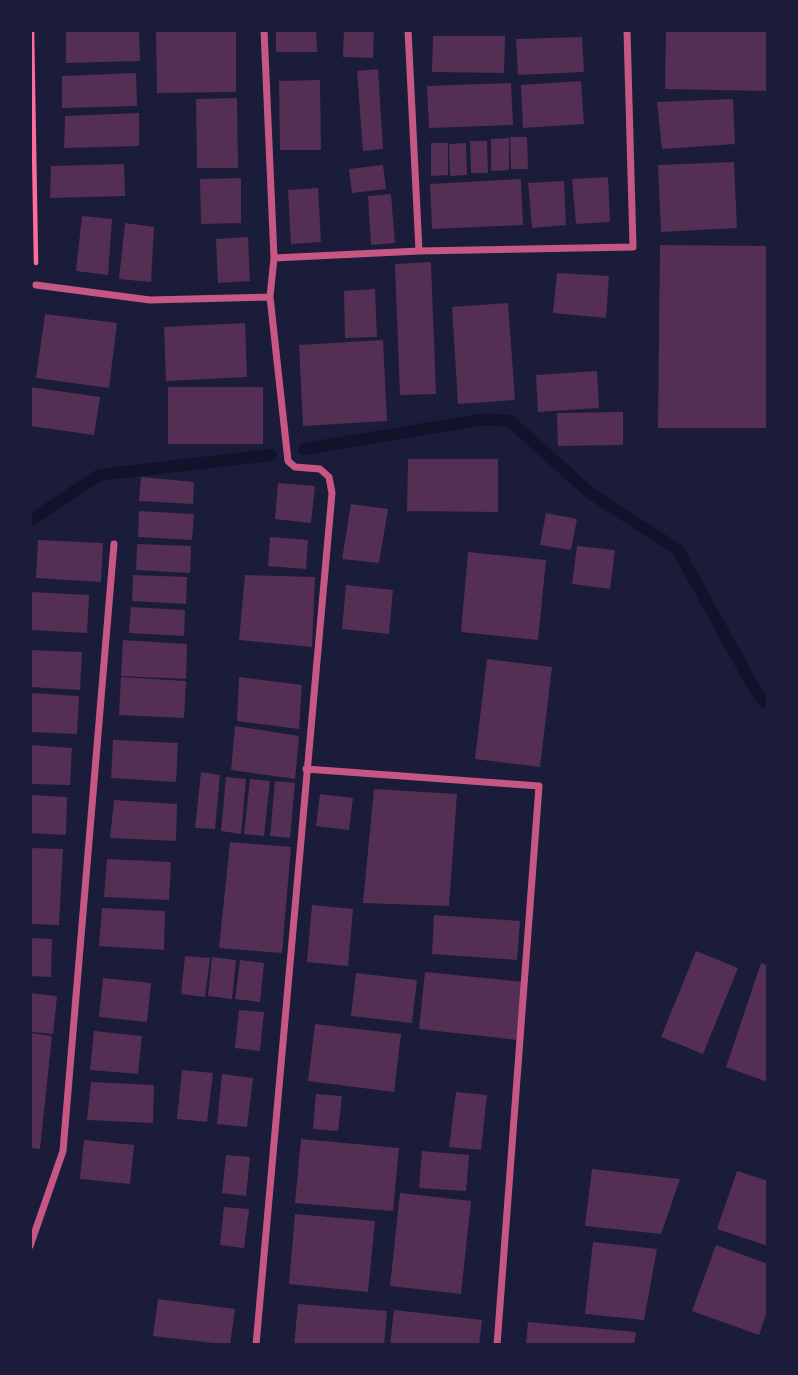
<!DOCTYPE html>
<html>
<head>
<meta charset="utf-8">
<style>
	body { margin:0 }
	#map { position:relative; width:798px; height:1375px; overflow:hidden; background:#1b1b3a; font-family:Rubik,sans-serif }
	canvas { display:block }
	.frame { position:absolute; inset:0; border:32px solid #1b1b3a; pointer-events:none }
</style>
</head>
<body>
<div id="map">
<canvas width="798" height="1375"></canvas>
<div class="frame"></div>
</div>
<script>
const c = document.querySelector('canvas').getContext('2d');
c.lineJoin = 'round';
const toPath = rows => new Path2D(rows.map(r => 'M' + r).join(''));
function trace(path, color, width, dash) { c.strokeStyle = color; c.lineWidth = width; c.lineCap = dash ? 'butt' : 'round'; c.setLineDash(dash || []); c.stroke(path); }
function fillPath(path, color) { c.fillStyle = color; c.fill(path, 'evenodd'); }
trace(toPath([
	[304,449,485,419,510,421,590,493,678,550,753,686,764,702,768,703],
	[30,521,99,475,271,455]
]), '#12122b', 12);
fillPath(toPath([
	[66,30,139,30,140,61,66,63],
	[156,30,236,30,236,92,157,93],
	[276,30,316,30,317,52,276,52],
	[344,30,374,30,373,58,343,57],
	[666,30,768,30,768,91,665,89],
	[433,36,505,36,504,73,432,72],
	[582,37,584,72,518,75,516,39],
	[378,69,383,149,363,151,357,71],
	[136,73,137,106,62,108,62,76],
	[320,80,321,150,280,150,279,81],
	[581,81,584,124,523,128,521,85],
	[511,83,513,125,429,128,427,86],
	[237,98,238,168,197,168,196,99],
	[733,99,735,144,662,149,657,102],
	[139,113,139,146,64,148,65,116],
	[510,137,527,137,528,169,511,169],
	[509,138,509,170,491,171,491,139],
	[470,141,487,141,488,173,471,173],
	[431,143,448,143,448,175,431,176],
	[466,143,467,175,450,176,449,144],
	[734,162,737,228,661,232,658,165],
	[124,164,125,196,50,198,51,166],
	[383,165,386,189,352,193,349,169],
	[608,177,610,222,576,224,572,179],
	[241,178,241,223,201,224,200,179],
	[521,179,523,225,432,229,430,184],
	[564,181,566,225,532,228,528,183],
	[318,188,321,242,291,244,288,190],
	[391,194,395,243,371,245,368,196],
	[82,216,112,219,108,275,76,271],
	[125,223,154,227,151,282,119,279],
	[248,237,250,281,218,283,216,239],
	[660,245,768,246,768,428,658,428],
	[431,262,436,394,400,395,395,264],
	[557,273,609,276,606,318,553,313],
	[375,289,377,337,345,338,344,291],
	[508,303,515,400,458,404,452,307],
	[45,314,117,323,109,388,36,378],
	[245,323,247,377,166,381,164,327],
	[383,340,387,421,303,426,299,345],
	[597,371,599,408,538,412,536,375],
	[30,387,100,397,94,435,30,426],
	[168,387,263,387,263,444,168,444],
	[623,412,623,445,558,446,557,413],
	[408,459,498,459,498,512,407,511],
	[141,477,194,482,193,504,139,501],
	[278,483,315,486,311,523,275,519],
	[351,504,388,509,379,563,342,559],
	[139,511,194,514,192,540,138,537],
	[546,513,577,519,571,550,540,545],
	[270,537,308,540,306,569,268,566],
	[38,540,103,543,101,582,36,578],
	[137,544,191,546,190,573,136,570],
	[577,546,615,550,610,589,572,584],
	[468,552,546,560,538,640,461,632],
	[133,575,187,577,186,604,132,601],
	[245,575,315,577,312,647,239,640],
	[346,585,393,590,389,634,342,629],
	[30,592,89,595,87,633,30,630],
	[131,607,185,610,184,636,129,633],
	[123,640,187,644,186,679,121,676],
	[30,650,82,652,80,690,30,687],
	[487,659,552,667,540,767,475,759],
	[121,677,186,681,184,718,119,715],
	[239,677,302,685,299,729,237,721],
	[30,693,79,696,77,734,30,732],
	[235,726,299,736,295,779,231,770],
	[113,740,178,743,176,782,111,778],
	[30,745,72,748,70,785,30,784],
	[201,772,220,775,215,829,195,828],
	[226,777,246,779,241,834,221,831],
	[250,779,270,781,264,836,244,834],
	[275,781,295,783,290,838,270,836],
	[374,789,457,794,449,906,363,903],
	[320,794,353,798,349,830,316,826],
	[30,795,67,797,66,835,30,833],
	[114,800,177,804,176,841,110,838],
	[230,842,291,847,282,953,219,948],
	[30,848,63,849,59,925,30,924],
	[107,859,171,862,169,900,104,897],
	[312,905,353,909,348,966,307,962],
	[102,908,165,911,164,950,99,946],
	[434,915,520,921,517,960,432,954],
	[30,938,52,939,51,977,30,976],
	[696,951,738,968,703,1054,661,1037],
	[185,956,210,958,205,997,181,994],
	[212,957,236,960,232,999,208,996],
	[240,960,264,963,260,1002,235,999],
	[761,963,768,966,768,1082,726,1067],
	[425,972,524,982,518,1040,419,1029],
	[356,973,417,980,412,1023,351,1016],
	[103,978,151,983,147,1022,99,1017],
	[30,993,57,996,53,1034,30,1032],
	[239,1010,264,1012,260,1051,235,1048],
	[315,1024,401,1034,394,1092,308,1081],
	[94,1031,142,1036,138,1074,90,1070],
	[30,1033,52,1036,40,1149,30,1148],
	[182,1070,213,1073,207,1122,177,1119],
	[222,1074,253,1078,247,1127,217,1124],
	[91,1082,154,1085,153,1123,87,1120],
	[456,1092,487,1095,481,1150,449,1147],
	[316,1094,342,1096,338,1131,313,1129],
	[301,1139,399,1148,393,1211,295,1203],
	[84,1140,134,1145,130,1184,80,1179],
	[422,1151,469,1155,466,1191,419,1188],
	[226,1155,250,1157,246,1196,222,1193],
	[592,1169,680,1179,661,1234,585,1226],
	[737,1171,768,1181,768,1246,717,1229],
	[400,1193,471,1201,461,1294,390,1286],
	[224,1207,249,1209,244,1248,220,1245],
	[295,1214,375,1221,368,1292,289,1284],
	[593,1242,657,1249,644,1320,585,1314],
	[716,1245,768,1264,768,1308,759,1335,692,1311],
	[158,1299,235,1309,230,1345,153,1336],
	[298,1304,387,1311,384,1345,294,1345],
	[394,1310,482,1320,479,1345,390,1345],
	[528,1322,636,1332,634,1345,526,1345]
]), '#542f53');
trace(toPath([
	[32,30,36,263]
]), '#ff6b9d', 4.5);
trace(toPath([
	[408,30,419,251,633,247,627,30],
	[274,258,419,251],
	[36,285,150,300,270,297],
	[306,769,539,786,497,1345],
	[30,1246,63,1151,114,544],
	[256,1345,332,493,329,477,320,469,295,467,288,461,270,297,274,258,264,30]
]), '#c65784', 7);
</script>
</body>
</html>
